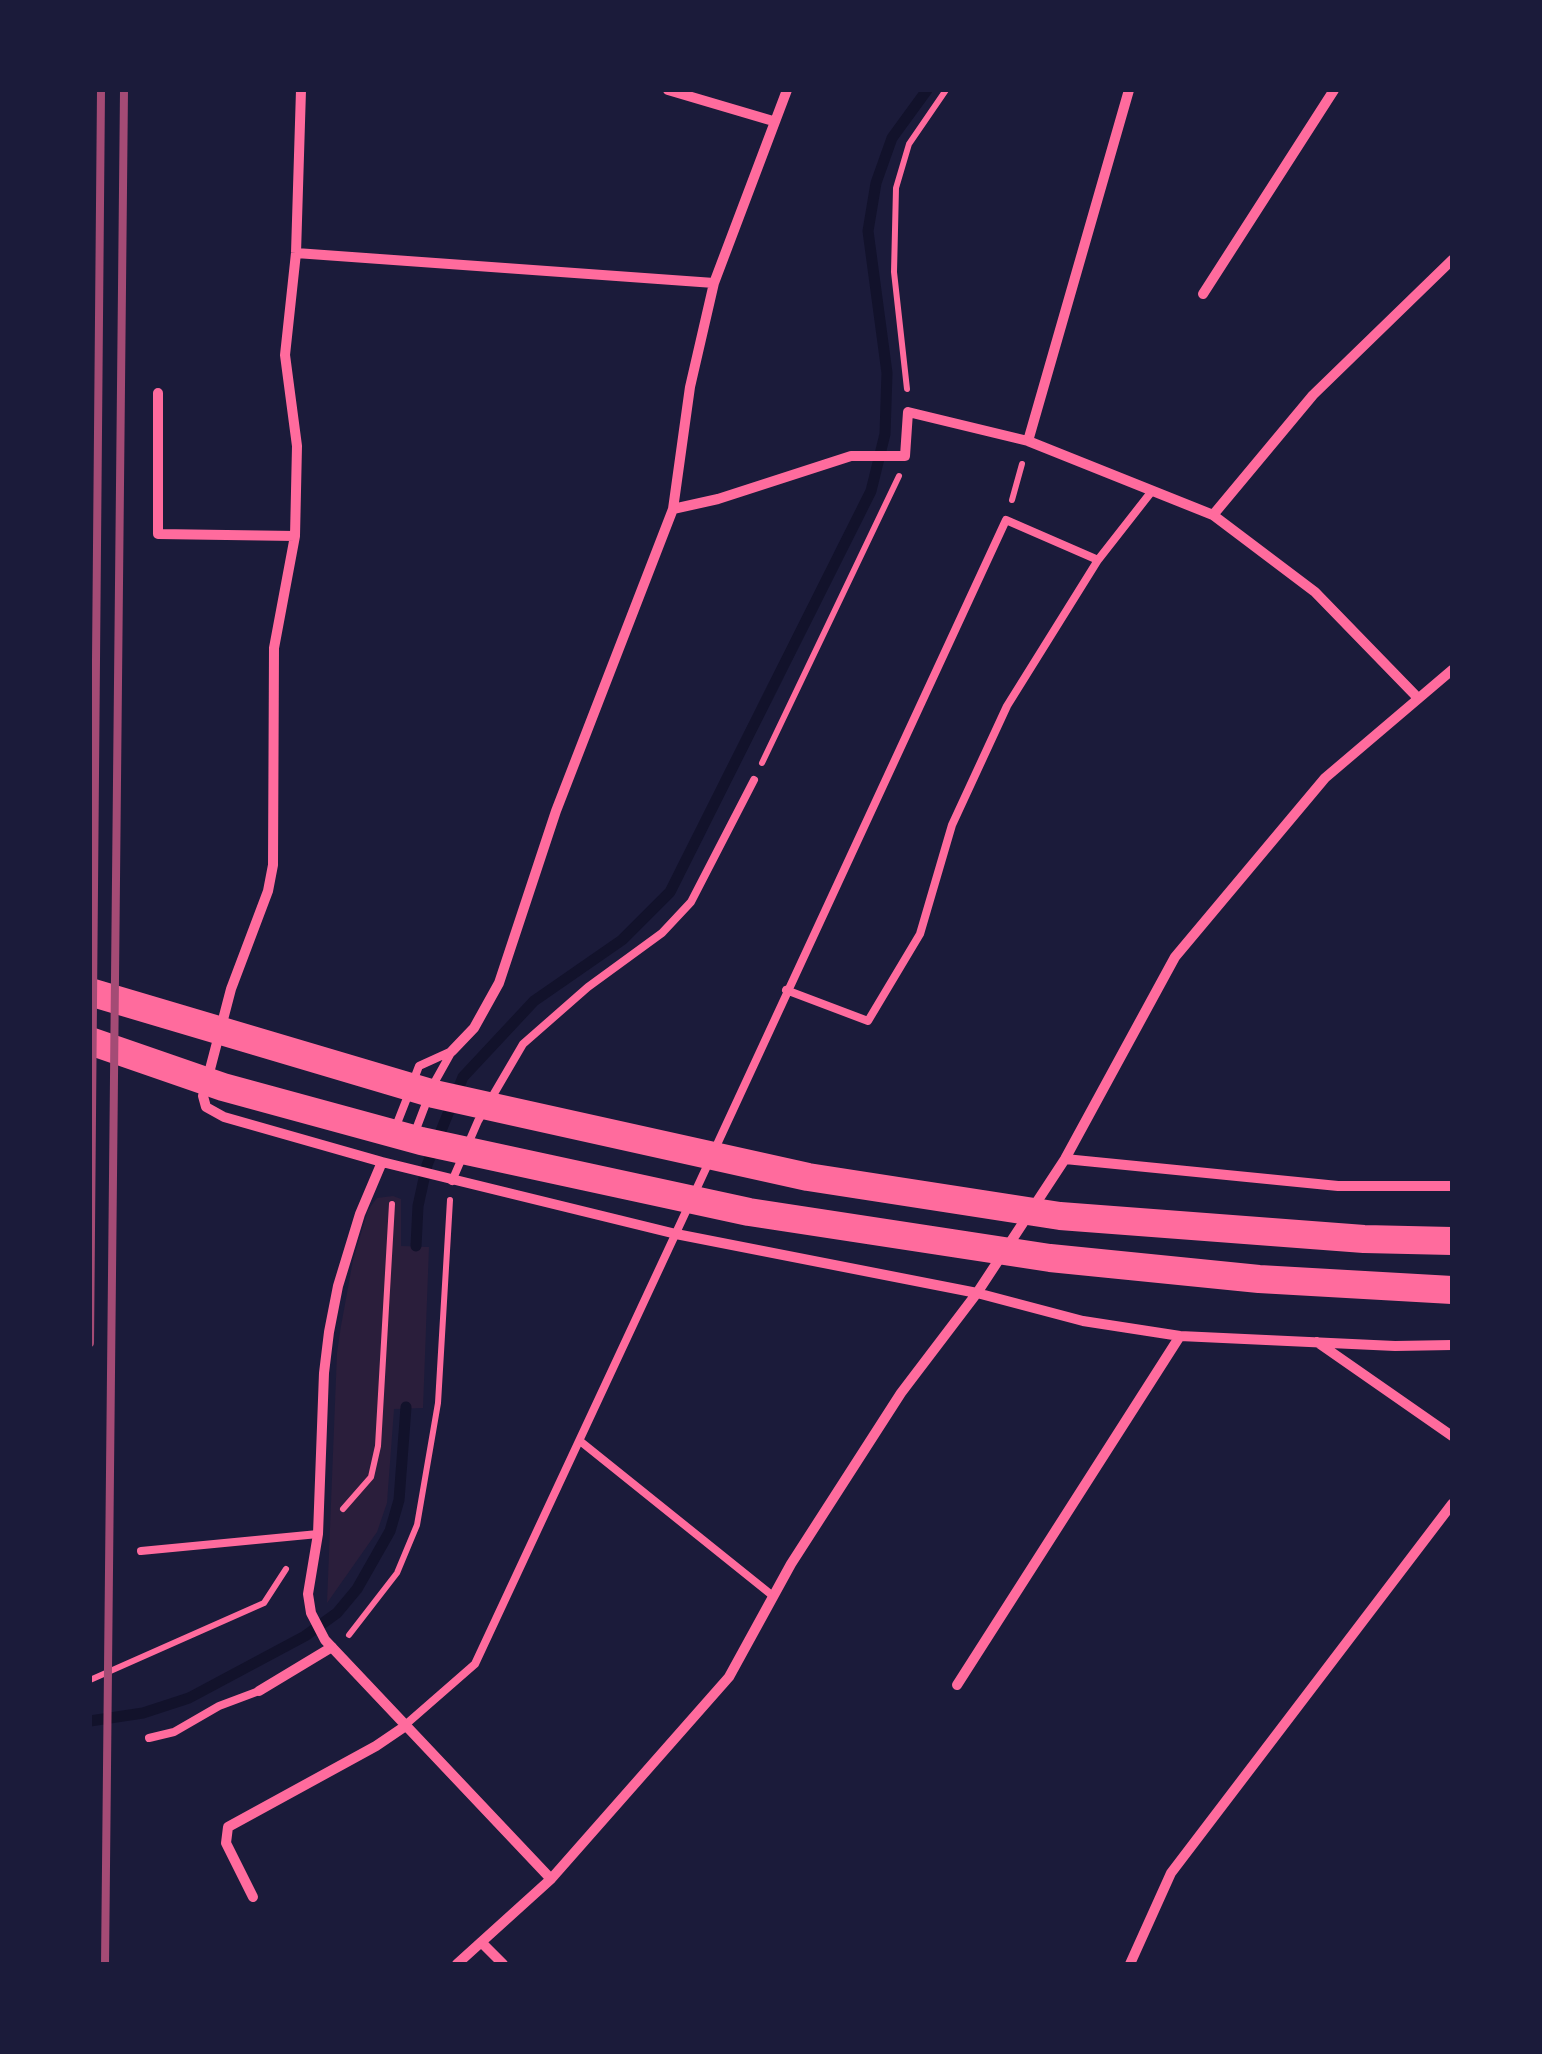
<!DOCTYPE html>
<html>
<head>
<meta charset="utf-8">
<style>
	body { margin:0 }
	#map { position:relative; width:1542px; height:2054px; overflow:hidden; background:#1b1b3a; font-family:"Open Sans",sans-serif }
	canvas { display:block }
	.frame { position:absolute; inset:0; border:92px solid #1b1b3a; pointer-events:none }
</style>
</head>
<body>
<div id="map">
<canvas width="1542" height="2054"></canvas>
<div class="frame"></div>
</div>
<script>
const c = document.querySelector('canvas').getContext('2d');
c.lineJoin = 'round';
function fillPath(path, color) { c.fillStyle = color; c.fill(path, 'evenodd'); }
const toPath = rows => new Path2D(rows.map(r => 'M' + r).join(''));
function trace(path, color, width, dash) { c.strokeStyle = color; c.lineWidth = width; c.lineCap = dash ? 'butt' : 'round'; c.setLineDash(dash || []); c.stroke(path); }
fillPath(toPath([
	[393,1196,401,1199,401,1246,429,1247,423,1408,394,1409,387,1503,377,1532,327,1603,337,1353,341,1326,353,1260,368,1210,377,1198]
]), '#2a1e3b');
trace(toPath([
	[416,1246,418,1206,427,1165,463,1077,534,1001,622,940,670,892,871,491,885,434,887,373,868,231,876,183,892,138,927,90],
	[90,1721,143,1713,189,1698,305,1636,337,1613,357,1589,390,1531,399,1500,406,1407]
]), '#12122b', 11);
trace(toPath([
	[907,389,894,272,896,188,909,144,946,90],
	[1012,500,1022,464],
	[762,763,899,476],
	[343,1509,371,1477,378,1446,392,1204],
	[349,1635,397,1573,417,1525,438,1403,450,1200],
	[90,1680,264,1603,286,1569]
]), '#ff6b9d', 6);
trace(toPath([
	[786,990,868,1021,920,934,952,825,1007,706,1098,560,1152,491],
	[414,1079,419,1066,452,1051],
	[433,1085,452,1051],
	[396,1126,409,1093],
	[415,1132,428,1098],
	[452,1181,478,1121,523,1044,588,987,662,933,691,902,754,780],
	[695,1192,1006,520,1098,560],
	[580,1441,773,1596],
	[141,1551,318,1534],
	[404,1726,475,1664,689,1205],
	[149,1738,174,1732,219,1706,259,1691]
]), '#ff6b9d', 8);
trace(toPath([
	[301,90,296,253,285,355,297,446,295,536,274,648,273,865,268,891,231,989,203,1096,206,1107,224,1117,382,1162],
	[668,90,773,121],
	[296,253,714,283],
	[1203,294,1334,90],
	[158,393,158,534,295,536],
	[1028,441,1129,90],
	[673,509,718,499,851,456,905,456,908,412,1028,441,1213,515,1315,592,1417,697],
	[1213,515,1313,395,1452,260],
	[452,1051,474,1028,499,983,556,811,673,509,690,387,714,283,787,90],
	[1065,1159,1338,1186,1452,1186],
	[1317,1342,1452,1436],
	[957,1685,1180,1336],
	[259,1691,332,1647],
	[551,1879,325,1640,311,1613,308,1594,318,1534,324,1373,329,1332,338,1286,360,1214,382,1162,676,1234,977,1293,1083,1321,1180,1336,1395,1346,1452,1345],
	[253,1897,226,1843,228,1827,376,1746,404,1727],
	[482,1943,503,1964],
	[457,1964,551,1879,729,1677,791,1564,901,1393,977,1293,1065,1159,1175,957,1325,778,1452,670],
	[1130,1964,1171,1873,1452,1504]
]), '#ff6b9d', 10);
trace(toPath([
	[90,992,434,1094,808,1177,1060,1216,1364,1239,1452,1241],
	[90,1041,223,1087,421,1141,749,1212,1050,1258,1259,1279,1452,1290]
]), '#ff6b9d', 28);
trace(toPath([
	[90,1343,101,90],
	[105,1964,124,90]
]), '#a44b75', 8);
</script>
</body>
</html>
